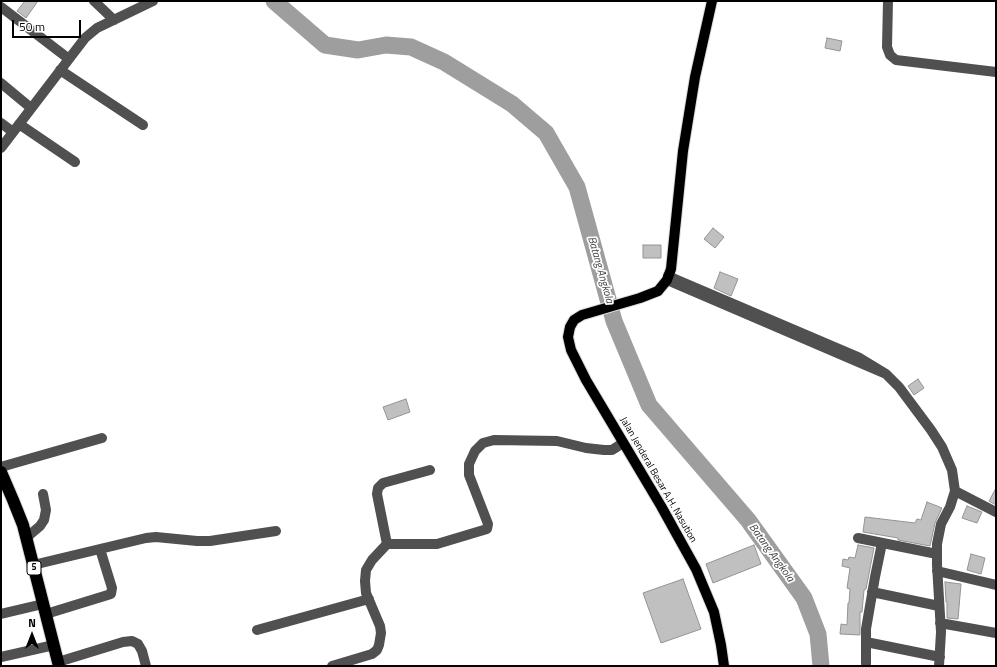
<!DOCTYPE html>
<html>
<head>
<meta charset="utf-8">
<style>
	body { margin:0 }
	#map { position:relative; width:997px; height:667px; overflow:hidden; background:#fff; font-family:"Titillium Web",sans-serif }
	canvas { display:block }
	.frame { position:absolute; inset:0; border:2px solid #000; pointer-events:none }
	.north { position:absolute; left:12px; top:615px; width:40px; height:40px; -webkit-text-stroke:3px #fff; paint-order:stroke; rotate:0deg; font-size:11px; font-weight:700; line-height:16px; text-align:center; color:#000 }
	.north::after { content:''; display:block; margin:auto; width:14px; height:18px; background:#000; clip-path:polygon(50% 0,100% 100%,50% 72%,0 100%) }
	.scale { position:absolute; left:12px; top:20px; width:69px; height:18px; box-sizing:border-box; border:2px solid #000; border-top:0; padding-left:5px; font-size:12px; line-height:14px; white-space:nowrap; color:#000; -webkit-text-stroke:3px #fff; paint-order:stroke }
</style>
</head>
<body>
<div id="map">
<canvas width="997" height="667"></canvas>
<div class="frame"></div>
<div class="north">N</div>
<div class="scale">50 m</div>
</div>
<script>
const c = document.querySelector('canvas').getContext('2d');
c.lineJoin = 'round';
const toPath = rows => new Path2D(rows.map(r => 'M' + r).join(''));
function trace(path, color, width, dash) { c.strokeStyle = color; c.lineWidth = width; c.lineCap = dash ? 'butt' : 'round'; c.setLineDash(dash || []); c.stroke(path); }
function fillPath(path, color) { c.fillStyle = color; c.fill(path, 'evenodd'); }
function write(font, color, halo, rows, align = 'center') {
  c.font = font + ' "Titillium Web",sans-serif'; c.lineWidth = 3.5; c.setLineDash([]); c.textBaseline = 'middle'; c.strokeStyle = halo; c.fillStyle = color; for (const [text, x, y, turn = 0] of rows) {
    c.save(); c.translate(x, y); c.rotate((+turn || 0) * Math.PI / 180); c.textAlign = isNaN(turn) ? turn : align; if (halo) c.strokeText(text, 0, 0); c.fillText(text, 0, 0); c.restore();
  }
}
trace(toPath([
	[274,1,325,45,358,50,386,45,411,47,444,62,512,104,546,133,577,187,614,321,649,405,748,520,804,598,818,634,821,666]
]), '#9e9e9e', 17);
const building = toPath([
	[25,1,38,1,26,18,17,11,25,1],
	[827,38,842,41,840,51,825,48,827,38],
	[713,228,724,237,715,248,704,239,713,228],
	[643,245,661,245,661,258,643,258,643,245],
	[720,272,738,279,731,296,714,288,720,272],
	[918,379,924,388,914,395,908,386,918,379],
	[406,399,410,412,388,420,383,407,406,399],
	[996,488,996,505,989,501,996,488],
	[927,502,942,508,935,523,930,546,898,540,898,538,863,532,865,517,915,523,917,519,921,520,927,502],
	[967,506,982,512,977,523,962,518,967,506],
	[754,545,761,564,713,583,706,564,754,545],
	[858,545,874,548,866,589,864,590,862,612,860,612,860,635,840,634,841,624,847,625,848,603,849,603,850,589,847,588,850,568,842,566,843,559,848,560,849,557,855,558,858,545],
	[971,554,985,558,981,574,967,570,971,554],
	[683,579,701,629,661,643,643,593,683,579],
	[945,582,961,584,958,619,947,618,947,602,946,602,945,582]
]);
fillPath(building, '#c0c0c0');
trace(building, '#949494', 1);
const major = toPath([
	[712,1,695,77,683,151,671,269,667,280,658,291,640,298,582,315,574,320,570,327,568,337,571,350,586,380,661,506,696,569,714,612,721,645,724,666]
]);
const highway = toPath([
	[1,472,13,500,23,525,59,666]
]);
trace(major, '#dbdbdb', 12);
trace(highway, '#dbdbdb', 14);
trace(toPath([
	[94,1,114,20],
	[888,1,887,47,890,55,896,60,996,72],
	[1,7,69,59],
	[60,70,143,125],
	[1,83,31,108],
	[1,123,13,132],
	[19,124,75,162],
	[1,148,85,38,97,28,153,1],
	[667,280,886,374,858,357,668,276],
	[886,374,899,387,931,430,942,447,952,470,955,491,950,507,941,524,937,544,937,565,941,632,939,666],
	[1,467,102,438],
	[955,491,996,512],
	[26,538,40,526,44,520,46,510,43,494],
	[858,538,937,554],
	[387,544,437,544,487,529,488,524,469,475,469,464,475,451,483,443,494,440,557,441,586,448,604,450,612,450,623,443],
	[33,565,146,538,156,537,197,541,210,541,276,531],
	[937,571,996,585],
	[872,592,939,606],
	[1,614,43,604],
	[46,614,111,594,112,588,100,549],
	[940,623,996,633],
	[257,630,369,599],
	[866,642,940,657],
	[1,657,54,645],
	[58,662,123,642,132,641,138,644,142,651,146,666],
	[332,666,372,654,377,650,379,645,381,633,380,626,366,593,365,581,366,570,372,560,387,544,377,494,378,488,383,483,430,470],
	[866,666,866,629,875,577,882,543]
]), '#505050', 10);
trace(major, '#000', 10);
trace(highway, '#000', 12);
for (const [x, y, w] of [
	[34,568,14]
]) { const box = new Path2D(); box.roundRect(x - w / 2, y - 7, w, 14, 3); c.fillStyle = '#fff'; c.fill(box); trace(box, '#000', 1); }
write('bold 9px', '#000', null, [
	["5",34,568]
]);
write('10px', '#000', '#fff', [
	["Jalan Jenderal Besar A.H. Nasution",658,480,60]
]);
write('italic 11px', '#3f3f3f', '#fff', [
	["Batang Angkola",600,270,74],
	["Batang Angkola",771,553,54]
]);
</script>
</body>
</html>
